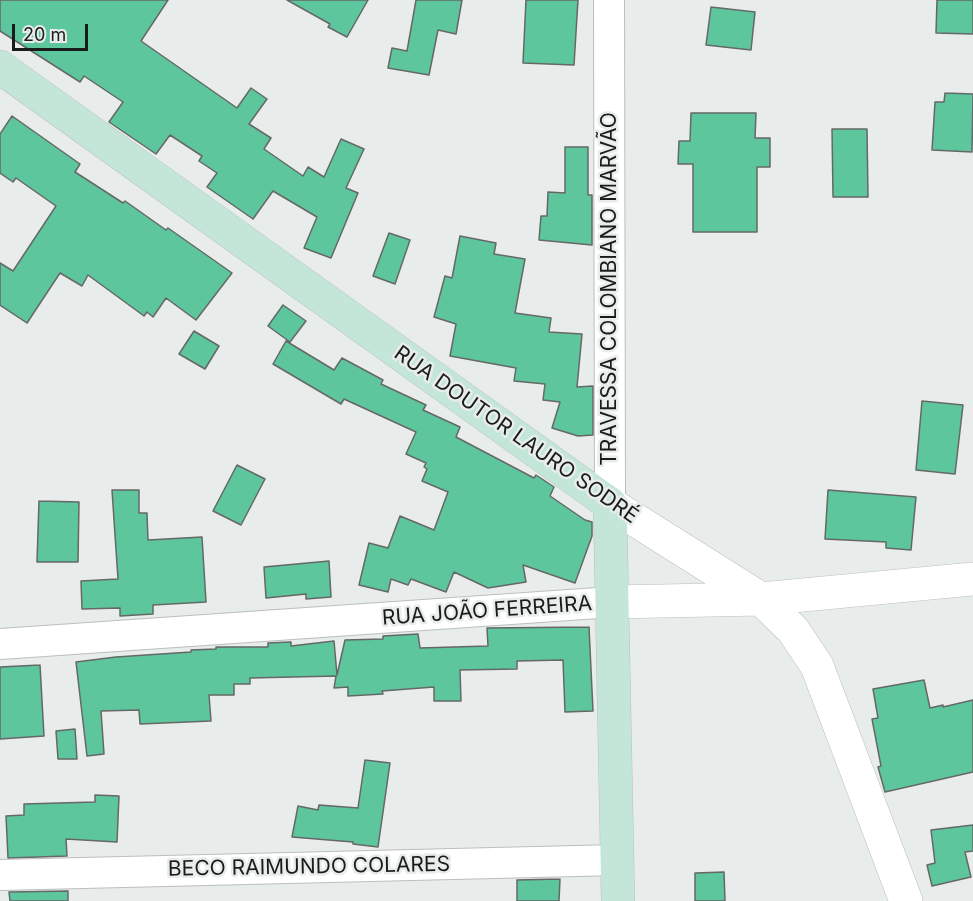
<!DOCTYPE html>
<html>
<head>
<meta charset="utf-8">
<style>
	body { margin:0 }
	#map { position:relative; width:973px; height:901px; overflow:hidden; background:#e8ecea; font-family:Inter,sans-serif }
	canvas { display:block }
	.scale { position:absolute; left:12px; top:24px; width:76px; height:27px; box-sizing:border-box; border:3px solid #1a1c1b; border-top:0; padding-left:8px; font-size:18px; line-height:21px; white-space:nowrap; color:#1a1c1b; -webkit-text-stroke:4px #e8ecea; paint-order:stroke }
</style>
</head>
<body>
<div id="map">
<canvas width="973" height="901"></canvas>
<div class="scale">20 m</div>
</div>
<script>
const c = document.querySelector('canvas').getContext('2d');
c.lineJoin = 'round';
function fillPath(path, color) { c.fillStyle = color; c.fill(path, 'evenodd'); }
const toPath = rows => new Path2D(rows.map(r => 'M' + r).join(''));
function trace(path, color, width, dash) { c.strokeStyle = color; c.lineWidth = width; c.lineCap = dash ? 'butt' : 'round'; c.setLineDash(dash || []); c.stroke(path); }
function write(font, color, halo, rows, align = 'center') {
  c.font = font + ' Inter,sans-serif'; c.lineWidth = 5; c.setLineDash([]); c.textBaseline = 'middle'; c.strokeStyle = halo; c.fillStyle = color; for (const [text, x, y, turn = 0] of rows) {
    c.save(); c.translate(x, y); c.rotate((+turn || 0) * Math.PI / 180); c.textAlign = isNaN(turn) ? turn : align; if (halo) c.strokeText(text, 0, 0); c.fillText(text, 0, 0); c.restore();
  }
}
const building = toPath([
	[0,0,168,0,141,41,237,108,251,88,267,99,249,124,271,138,264,149,303,176,308,167,324,177,341,139,364,149,346,188,358,193,331,258,304,248,317,217,273,191,253,219,207,187,217,173,199,161,202,156,170,135,156,154,109,122,123,102,84,76,80,82,0,31,0,0],
	[287,0,368,0,347,37,328,27,330,24,287,0],
	[416,0,462,0,456,34,438,30,429,75,388,68,392,48,407,51,416,0],
	[526,0,578,0,574,65,523,63,526,0],
	[937,0,973,0,973,34,936,33,937,0],
	[711,7,755,12,751,50,706,45,711,7],
	[945,93,973,94,972,152,932,150,935,102,944,102,945,93],
	[691,113,756,113,755,138,770,138,770,167,757,167,757,232,693,232,693,164,678,164,679,141,690,141,691,113],
	[12,116,80,164,75,172,123,203,125,201,166,230,168,228,232,273,196,320,166,298,153,317,147,312,144,316,88,275,82,286,60,273,27,323,0,305,0,263,13,271,56,206,16,178,13,182,0,173,0,134,12,116],
	[832,129,867,129,868,197,833,197,832,129],
	[565,147,588,147,588,195,592,195,592,245,539,240,541,216,547,216,548,192,565,193,565,147],
	[389,233,410,240,395,284,373,276,389,233],
	[460,236,496,243,494,254,525,259,515,313,551,318,549,332,582,334,577,387,593,386,593,435,578,436,552,428,560,402,543,400,545,384,514,381,516,368,450,356,456,324,434,317,445,276,452,278,460,236],
	[283,305,306,321,290,342,268,326,283,305],
	[194,331,219,346,205,369,179,354,194,331],
	[286,341,334,370,342,358,383,380,381,384,426,405,423,410,460,427,456,437,534,478,536,475,554,487,550,496,585,520,592,522,592,536,575,583,523,565,526,582,488,588,454,572,446,592,411,579,408,585,391,579,388,592,359,585,369,543,388,548,400,516,434,530,448,492,422,481,427,469,424,467,426,463,406,454,416,432,344,399,341,404,273,364,286,341],
	[922,401,963,405,955,474,916,470,922,401],
	[237,465,265,479,241,525,213,511,237,465],
	[112,490,139,490,139,513,147,513,148,540,202,537,206,602,153,605,153,614,120,616,120,608,82,609,81,581,118,579,112,490],
	[828,490,916,497,911,550,886,548,886,542,825,539,828,490],
	[39,501,79,502,78,562,37,562,39,501],
	[329,561,331,597,306,599,306,594,266,598,264,567,329,561],
	[589,627,593,711,565,712,563,660,517,661,517,669,460,670,461,701,434,701,434,687,382,691,383,694,348,696,348,687,334,688,336,676,250,678,250,684,234,684,234,695,209,695,211,721,140,724,139,710,101,711,104,754,87,756,76,662,116,657,191,652,191,650,216,649,216,647,268,647,268,643,291,642,291,646,334,641,337,675,345,640,383,639,383,636,418,634,420,648,488,646,487,628,589,627],
	[40,665,44,736,0,739,0,667,40,665],
	[924,680,930,708,943,705,943,707,973,700,973,772,885,792,878,767,881,766,872,719,878,718,873,689,924,680],
	[75,729,77,759,58,759,56,731,75,729],
	[365,760,390,763,378,847,353,844,353,842,292,837,298,806,318,810,319,805,358,808,365,760],
	[95,795,119,796,117,842,66,839,67,856,8,858,6,816,24,815,24,804,95,802,95,795],
	[973,825,973,851,965,852,971,877,932,886,927,865,935,863,931,830,973,825],
	[724,872,725,901,695,901,695,873,724,872],
	[560,879,559,901,517,901,517,880,560,879],
	[68,891,68,901,10,901,9,892,68,891]
]);
fillPath(building, '#5dc69d');
trace(building, '#656867', 1.5);
const minor = toPath([
	[609,0,610,504],
	[0,644,613,602],
	[0,875,618,860]
]);
const tertiary = toPath([
	[610,504,761,599,793,630,817,666,906,901],
	[613,602,761,599,973,579]
]);
const secondary = toPath([
	[0,67,610,504,618,901]
]);
trace(minor, '#bbbfbd', 32);
trace(tertiary, '#bbbfbd', 34);
trace(secondary, '#bbbfbd', 34);
trace(minor, '#fff', 30);
trace(tertiary, '#fff', 33);
trace(secondary, '#c3e6d9', 33);
write('21px', '#1a1c1b', '#e8ecea', [
	["TRAVESSA COLOMBIANO MARVÃO",610,289,-90],
	["RUA DOUTOR LAURO SODRÉ",516,435,35],
	["RUA JOÃO FERREIRA",487,611,-4],
	["BECO RAIMUNDO COLARES",309,867,-1]
]);
</script>
</body>
</html>
